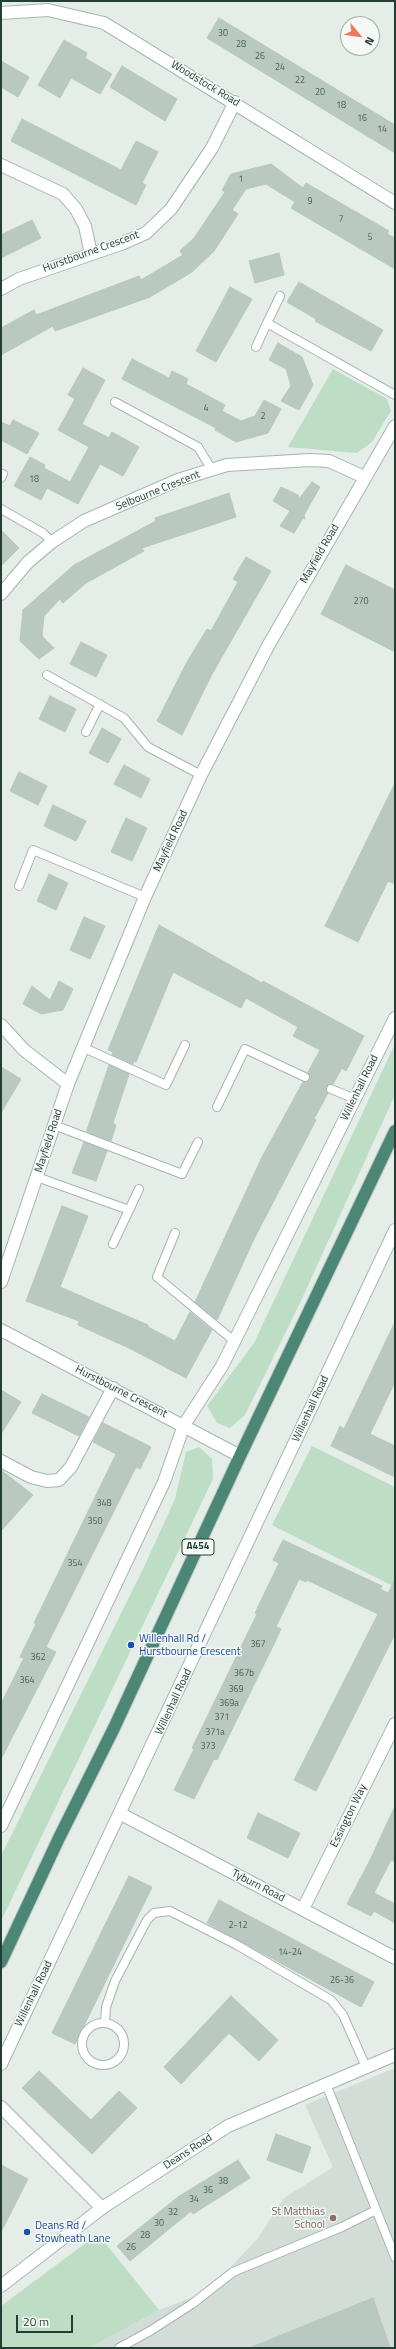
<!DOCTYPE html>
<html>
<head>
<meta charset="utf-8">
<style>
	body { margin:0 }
	#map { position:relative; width:396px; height:2349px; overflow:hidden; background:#e4ede8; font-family:"Titillium Web",sans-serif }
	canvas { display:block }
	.frame { position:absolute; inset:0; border:2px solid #243e35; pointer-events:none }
	.north { position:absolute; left:340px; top:16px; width:40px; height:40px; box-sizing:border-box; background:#f4f9f6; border:1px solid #a1aea9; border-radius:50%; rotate:119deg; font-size:11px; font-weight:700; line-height:16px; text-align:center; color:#243e35 }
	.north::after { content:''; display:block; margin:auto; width:14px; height:18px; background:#ee7960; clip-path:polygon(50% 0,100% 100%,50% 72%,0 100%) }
	.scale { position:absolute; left:16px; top:2315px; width:57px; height:18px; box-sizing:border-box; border:2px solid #243e35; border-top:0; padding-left:5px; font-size:12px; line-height:14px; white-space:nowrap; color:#243e35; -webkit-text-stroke:3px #f4f9f6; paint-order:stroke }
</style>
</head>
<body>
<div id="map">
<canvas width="396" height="2349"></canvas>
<div class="frame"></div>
<div class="north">N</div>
<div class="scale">20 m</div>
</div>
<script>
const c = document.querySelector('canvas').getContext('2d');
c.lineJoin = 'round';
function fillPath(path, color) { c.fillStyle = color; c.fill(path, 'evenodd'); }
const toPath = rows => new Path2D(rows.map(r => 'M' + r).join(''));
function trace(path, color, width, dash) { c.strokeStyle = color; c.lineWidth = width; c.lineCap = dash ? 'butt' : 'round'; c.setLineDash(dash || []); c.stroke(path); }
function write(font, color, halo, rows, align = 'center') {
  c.font = font + ' "Titillium Web",sans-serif'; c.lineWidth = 3; c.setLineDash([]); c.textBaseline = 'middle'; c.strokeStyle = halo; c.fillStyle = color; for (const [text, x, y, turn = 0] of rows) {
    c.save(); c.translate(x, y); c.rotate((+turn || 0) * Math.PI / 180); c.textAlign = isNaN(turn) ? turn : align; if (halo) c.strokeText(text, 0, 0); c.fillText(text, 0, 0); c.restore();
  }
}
fillPath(toPath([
	[395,2068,395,2348,89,2348,159,2310,207,2292,258,2238,284,2198,333,2167,305,2105]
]), '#d2ddd7');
fillPath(toPath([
	[333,369,387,399,391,411,381,427,372,442,357,453,288,447],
	[395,1044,395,1095,300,1303,245,1415,230,1428,217,1423,207,1406,254,1343],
	[312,1446,395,1487,395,1587,272,1525],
	[199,1447,212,1459,213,1479,1,1921,1,1856,144,1567,175,1499,186,1452],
	[98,2234,159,2310,89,2348,1,2348,1,2306]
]), '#bdddc4');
const building = toPath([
	[219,18,395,125,395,153,207,38,219,18],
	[64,40,87,53,85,58,112,74,100,94,71,78,60,98,38,85,64,40],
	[1,61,29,77,18,97,1,87,1,61],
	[122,66,177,99,165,121,110,87,122,66],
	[22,119,121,170,136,141,158,152,142,183,146,185,136,205,11,141,22,119],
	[271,164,303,188,306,183,389,231,387,234,395,238,395,269,291,208,295,202,266,184,246,189,232,210,238,214,214,251,192,272,150,297,55,331,53,326,1,355,1,328,34,310,36,315,139,276,141,280,183,255,180,251,194,238,225,192,222,190,231,174,271,164],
	[32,220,41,238,1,258,1,235,32,220],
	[279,253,284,275,255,283,249,261,279,253],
	[299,282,383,330,371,351,315,321,316,319,287,302,299,282],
	[230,287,252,299,216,362,196,351,230,287],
	[278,343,302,357,313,385,299,410,281,401,291,386,286,369,269,360,278,343],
	[132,359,169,378,172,371,188,379,186,384,225,405,222,411,241,421,255,416,264,400,281,409,268,433,236,442,215,430,216,428,122,379,132,359],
	[83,368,105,380,82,424,109,438,112,432,139,447,123,476,100,464,78,504,47,488,41,500,14,486,30,457,45,465,44,468,70,482,89,447,58,430,75,399,68,395,83,368],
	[13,420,39,433,27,454,1,440,1,422,10,426,13,420],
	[312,482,320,487,304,515,305,519,303,518,294,533,280,526,290,511,273,501,281,487,298,495,299,499,312,482],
	[229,493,236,517,142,548,144,551,86,583,63,603,60,599,44,616,42,636,54,648,39,659,20,641,23,610,74,565,156,521,155,518,229,493],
	[1,530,19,548,1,566,1,530],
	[246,557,271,571,211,676,182,735,157,721,187,662,207,629,211,631,238,582,233,579,246,557],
	[346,565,395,590,395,652,321,614,346,565],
	[81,642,107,655,96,677,70,664,81,642],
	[50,696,76,709,65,732,39,719,50,696],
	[102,728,121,739,108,763,89,753,102,728],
	[124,765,150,779,141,798,114,784,124,765],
	[19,772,47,786,38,805,10,791,19,772],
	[395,783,395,884,388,881,358,942,325,926,395,783],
	[53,805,86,821,76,841,44,826,53,805],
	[126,818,147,828,132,861,111,852,126,818],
	[49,874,68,883,56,910,37,901,49,874],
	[84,917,105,926,90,959,70,950,84,917],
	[159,925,262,983,263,981,364,1036,346,1071,342,1068,333,1084,326,1087,328,1093,314,1119,316,1120,254,1239,217,1320,195,1302,262,1157,303,1082,310,1080,308,1072,320,1050,293,1036,298,1027,246,998,241,1008,173,972,136,1062,134,1061,133,1064,112,1055,113,1052,108,1050,159,925],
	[59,981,73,989,63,1010,41,1014,23,1004,32,986,50,1000,59,981],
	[109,1065,129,1074,113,1123,116,1125,111,1141,87,1132,87,1130,109,1065],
	[1,1067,21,1079,1,1113,1,1067],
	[84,1142,107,1151,96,1181,72,1173,84,1142],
	[62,1206,88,1216,60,1287,148,1325,148,1327,175,1341,190,1312,212,1330,186,1378,131,1349,78,1325,79,1321,26,1301,62,1206],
	[395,1322,395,1382,370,1434,395,1446,395,1477,331,1446,340,1426,344,1429,395,1322],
	[1,1390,21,1402,1,1434,1,1390],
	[42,1394,89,1417,79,1436,32,1413,42,1394],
	[103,1423,151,1447,140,1469,136,1467,46,1647,56,1652,1,1759,1,1704,24,1658,20,1657,36,1624,34,1623,116,1454,93,1442,103,1423],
	[1,1470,33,1495,1,1531,1,1470],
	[283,1540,382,1586,380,1589,388,1593,395,1579,395,1634,316,1791,294,1780,378,1614,307,1580,306,1582,299,1579,276,1627,281,1629,274,1644,217,1760,214,1759,194,1799,174,1790,194,1749,192,1748,257,1614,255,1613,279,1563,273,1560,283,1540],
	[395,1806,395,1862,391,1860,374,1893,395,1904,395,1923,374,1911,371,1916,347,1904,371,1858,395,1806],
	[258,1813,300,1833,288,1858,247,1838,258,1813],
	[129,1876,152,1887,75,2044,52,2033,129,1876],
	[219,1900,374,1982,361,2007,207,1923,219,1900],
	[231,1996,278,2040,259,2061,229,2033,181,2084,164,2067,231,1996],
	[39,2071,91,2120,119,2091,137,2108,92,2154,22,2088,39,2071],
	[276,2134,311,2147,302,2173,267,2160,276,2134],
	[238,2160,250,2178,193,2214,191,2211,130,2261,117,2246,178,2197,238,2160],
	[1,2165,28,2179,1,2232,1,2165],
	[373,2298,390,2348,252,2348,252,2347,373,2298]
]);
fillPath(building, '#b9c8c1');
trace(building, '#b6c7bf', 1);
const service = toPath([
	[267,323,280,296],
	[256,347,267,323,395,395],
	[115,402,198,447,212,470],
	[1,478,3,474],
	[1,509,43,533,52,542],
	[47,675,124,718,148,747,201,775],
	[86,732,100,704],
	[19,886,33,850,145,897],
	[82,1047,166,1085,185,1045],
	[331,1089,355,1099],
	[217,1107,245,1049,305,1077],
	[54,1125,182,1174,198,1142],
	[37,1177,129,1210],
	[175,1233,157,1277,234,1341],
	[113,1244,139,1189],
	'82 2044a21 21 0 1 1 42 0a21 21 0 1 1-42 0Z',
	[105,2023,106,2007,115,1981,147,1920,154,1913,170,1911,237,1945,331,2000,343,2015,366,2067],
	[326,2084,395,2257],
	[119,2348,150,2331,192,2304,233,2272,342,2227,376,2210]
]);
const minor = toPath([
	[1,13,48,10,104,23,395,203],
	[1,165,63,194,76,209,85,226,91,254],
	[1,289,19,279,121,244,146,233,171,209,212,148,235,102],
	[1,594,28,562,52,542,84,521,178,480,227,465,310,460,329,461,364,477],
	[1,1025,24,1050,68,1084],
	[1,1282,68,1084,145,897,201,775,268,646,395,426],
	[1,1330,240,1456],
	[1,1461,31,1477,47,1481,59,1480,71,1467,113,1388],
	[121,1814,395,1958],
	[1,1826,164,1482,184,1425,222,1366,395,1018],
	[303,1909,395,1724],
	[1,2064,395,1230],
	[1,2107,102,2208]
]);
const tertiary = toPath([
	[1,2286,102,2208,228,2126,395,2055]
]);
const trunk = toPath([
	[1,1962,59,1838,114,1728,240,1456,395,1131]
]);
trace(service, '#a7b5af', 10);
trace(minor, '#a7b5af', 14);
trace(tertiary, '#a7b5af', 14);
trace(trunk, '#c2c9c6', 14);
trace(service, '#fff', 8);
trace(minor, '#fff', 12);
trace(tertiary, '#fff', 12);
trace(trunk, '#4c8674', 12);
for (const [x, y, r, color] of [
	[131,1645,4,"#1a4fb4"],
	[333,2218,4,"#8d6e63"],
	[27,2232,4,"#1a4fb4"]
]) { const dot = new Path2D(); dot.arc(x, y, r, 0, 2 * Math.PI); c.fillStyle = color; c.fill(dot); trace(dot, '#f4f9f6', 1.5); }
write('9px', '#496058', null, [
	["30",223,34],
	["28",241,45],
	["26",260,57],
	["24",280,68],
	["22",300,81],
	["20",320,93],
	["18",341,106],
	["16",362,119],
	["14",382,130],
	["1",241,180],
	["9",310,202],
	["7",341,220],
	["5",370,238],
	["4",206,409],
	["2",263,417],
	["18",34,480],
	["270",361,602],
	["348",104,1504],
	["350",95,1522],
	["354",75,1564],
	["367",258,1645],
	["362",38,1658],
	["367b",244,1674],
	["364",27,1681],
	["369",236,1690],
	["369a",229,1704],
	["371",222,1718],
	["371a",215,1733],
	["373",208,1747],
	["2-12",238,1926],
	["14-24",290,1953],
	["26-36",342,1981],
	["38",223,2182],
	["36",208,2191],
	["34",194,2200],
	["32",173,2213],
	["30",159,2224],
	["28",145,2236],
	["26",131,2248]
]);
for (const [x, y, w] of [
	[198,1547,32]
]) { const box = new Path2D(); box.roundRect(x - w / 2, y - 8, w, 16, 3); c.fillStyle = '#f4f9f6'; c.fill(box); trace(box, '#243e35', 1); }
write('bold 10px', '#243e35', null, [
	["A454",198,1547]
]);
write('11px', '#243e35', '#f4f9f6', [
	["Woodstock Road",205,84,31],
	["Hurstbourne Crescent",91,252,-20],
	["Selbourne Crescent",158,491,-22],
	["Mayfield Road",320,554,-60],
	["Mayfield Road",171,841,-65],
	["Willenhall Road",360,1088,-64],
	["Mayfield Road",49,1141,-72],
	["Hurstbourne Crescent",121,1392,27],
	["Willenhall Road",311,1409,-65],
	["Willenhall Road",174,1702,-65],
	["Essington Way",349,1816,-64],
	["Tyburn Road",258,1886,27],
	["Willenhall Road",34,1994,-64],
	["Deans Road",188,2152,-33]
]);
write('11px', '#164399', '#f4f9f6', [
	["Willenhall Rd /",139,1639],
	["Hurstbourne Crescent",139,1652],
	["Deans Rd /",35,2226],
	["Stowheath Lane",35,2239]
], 'left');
write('11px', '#785e54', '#f4f9f6', [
	["St Matthias",325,2212],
	["School",325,2225]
], 'right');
</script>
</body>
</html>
